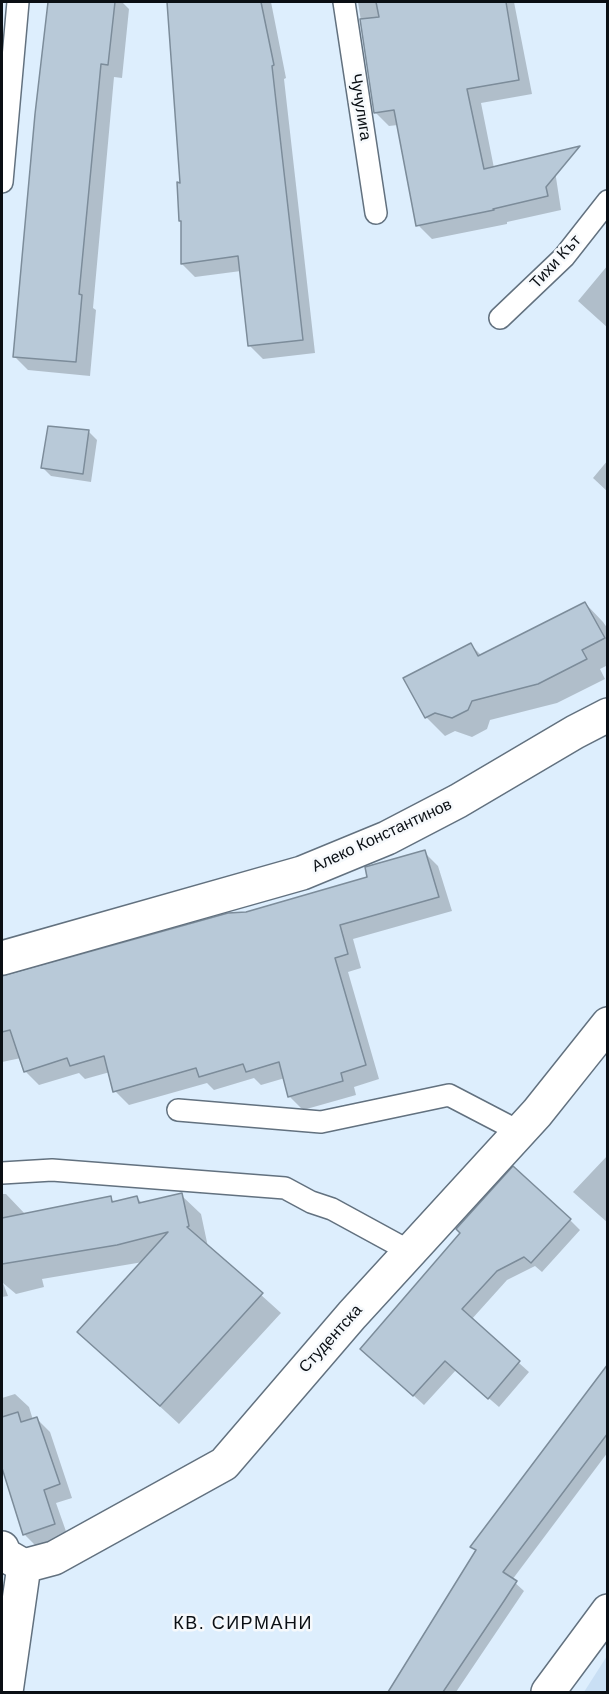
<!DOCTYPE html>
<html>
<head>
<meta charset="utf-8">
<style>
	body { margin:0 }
	#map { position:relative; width:609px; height:1694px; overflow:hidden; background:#ddeefd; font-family:Arial,sans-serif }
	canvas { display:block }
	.frame { position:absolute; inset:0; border:3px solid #0a0f14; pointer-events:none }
</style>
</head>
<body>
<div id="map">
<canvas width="609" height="1694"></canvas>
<div class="frame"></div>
</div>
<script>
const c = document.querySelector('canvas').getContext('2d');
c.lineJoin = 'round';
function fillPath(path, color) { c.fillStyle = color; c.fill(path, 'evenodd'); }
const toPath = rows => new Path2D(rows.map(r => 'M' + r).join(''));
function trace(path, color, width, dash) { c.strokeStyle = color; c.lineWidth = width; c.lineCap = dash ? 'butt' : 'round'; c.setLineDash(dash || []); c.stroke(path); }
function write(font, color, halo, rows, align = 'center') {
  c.font = font + ' Arial,sans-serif'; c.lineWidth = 5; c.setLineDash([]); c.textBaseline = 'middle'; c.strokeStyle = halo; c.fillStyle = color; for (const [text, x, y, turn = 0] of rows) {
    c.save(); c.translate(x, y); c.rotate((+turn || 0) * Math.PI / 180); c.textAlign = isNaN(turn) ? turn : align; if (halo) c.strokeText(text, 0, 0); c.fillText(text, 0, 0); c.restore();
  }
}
fillPath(toPath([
	[607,1656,607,1692,584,1692]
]), '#c9dff4');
fillPath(toPath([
	[50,2,122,2,129,9,122,78,114,77,93,308,96,310,90,376,28,370,14,356,36,114],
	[168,2,271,2,286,78,284,79,315,353,263,359,250,346,241,271,195,277,182,264,182,184,177,101],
	[358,2,514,2,532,94,481,103,494,168,555,171,561,210,507,222,507,224,432,239,418,225,398,125,389,126,375,112],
	[608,265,608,328,578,301],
	[89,432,97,440,91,482,51,476,43,468],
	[608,460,608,492,593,478],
	[585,603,603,622,608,629,608,665,600,669,605,679,557,703,490,720,487,729,472,737,455,731,445,736,426,717,471,645,482,656],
	[424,852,438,866,452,911,353,939,361,968,348,972,379,1079,354,1087,356,1095,303,1110,289,1096,285,1078,261,1085,254,1078,214,1090,207,1083,129,1105,115,1091,110,1072,85,1079,79,1073,39,1085,25,1071,21,1058,2,1062,2,977,7,978,246,914,369,878],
	[608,1155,608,1223,573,1192],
	[2,1194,6,1194,26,1215,110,1198,116,1203,137,1198,143,1204,181,1195,201,1214,208,1247,281,1313,179,1424,79,1332,143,1262,42,1279,44,1287,16,1294,3,1283,8,1296,2,1297],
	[570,1220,580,1230,542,1272,535,1266,507,1280,471,1320,529,1372,499,1407,456,1370,424,1405,362,1349],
	[607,1369,608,1452,512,1580,524,1591,456,1692,391,1692,477,1551,472,1546],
	[15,1394,29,1407,33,1420,37,1419,50,1432,72,1498,56,1503,68,1537,38,1548,25,1535,2,1464,2,1398]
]), '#0003');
const building = toPath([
	[48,2,115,2,108,65,101,64,79,294,82,295,76,362,13,357,35,114,48,2],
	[167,2,261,2,274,65,272,66,303,340,248,346,238,256,181,264,181,221,179,221,177,182,180,183,167,2],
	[376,2,506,2,519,80,467,89,484,169,580,146,546,187,548,196,493,209,494,210,416,226,394,110,374,113,360,19,379,17,376,2],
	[48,426,89,430,83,474,41,468,48,426],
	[585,602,605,638,582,650,587,659,538,684,472,701,468,710,452,718,435,713,425,718,403,678,471,643,478,656,585,602],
	[425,850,439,897,340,925,348,954,335,958,366,1065,341,1073,343,1081,288,1097,279,1062,246,1072,243,1064,199,1077,196,1068,113,1092,104,1056,70,1066,67,1058,24,1072,10,1030,2,1032,2,976,228,913,246,912,367,877,365,867,425,850],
	[513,1166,571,1219,531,1263,524,1257,497,1271,462,1309,520,1361,488,1399,445,1361,413,1396,360,1349,460,1233,456,1229,513,1166],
	[182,1193,189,1226,187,1227,263,1293,160,1406,77,1332,168,1232,117,1245,2,1264,2,1218,111,1196,112,1202,137,1196,139,1203,182,1193],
	[608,1364,608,1433,503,1572,517,1581,504,1601,443,1692,388,1692,476,1550,470,1547,608,1364],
	[18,1412,21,1422,37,1417,60,1484,44,1490,55,1524,23,1535,2,1468,2,1417,18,1412]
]);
fillPath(building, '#b8c9d8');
trace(building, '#7c8c9a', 1.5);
const lane = toPath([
	[344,2,376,213],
	[2,182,18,2],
	[500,318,564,257,608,201],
	[178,1110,321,1122,449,1095,520,1132],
	[2,1173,52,1170,285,1188,311,1202,332,1209,409,1251]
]);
const street = toPath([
	[2,958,302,873,387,838,458,801,575,732,608,715],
	[2,1548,5,1555,24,1566,54,1558,224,1464,352,1315,537,1113,608,1024],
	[6,1692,24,1566],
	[548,1692,608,1611]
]);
trace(lane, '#62717f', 24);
trace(street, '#62717f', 36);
trace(lane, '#fff', 21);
trace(street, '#fff', 33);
write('16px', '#0a0f14', '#f6f9fc', [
	["Чучулига",360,107,81],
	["Тихи Кът",556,262,-47],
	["Алеко Константинов",382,836,-25],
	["Студентска",331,1339,-48]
]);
c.letterSpacing = '1.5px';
write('18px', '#0a0f14', '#f6f9fc', [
	["КВ. СИРМАНИ",243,1624]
]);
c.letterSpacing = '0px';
</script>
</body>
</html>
